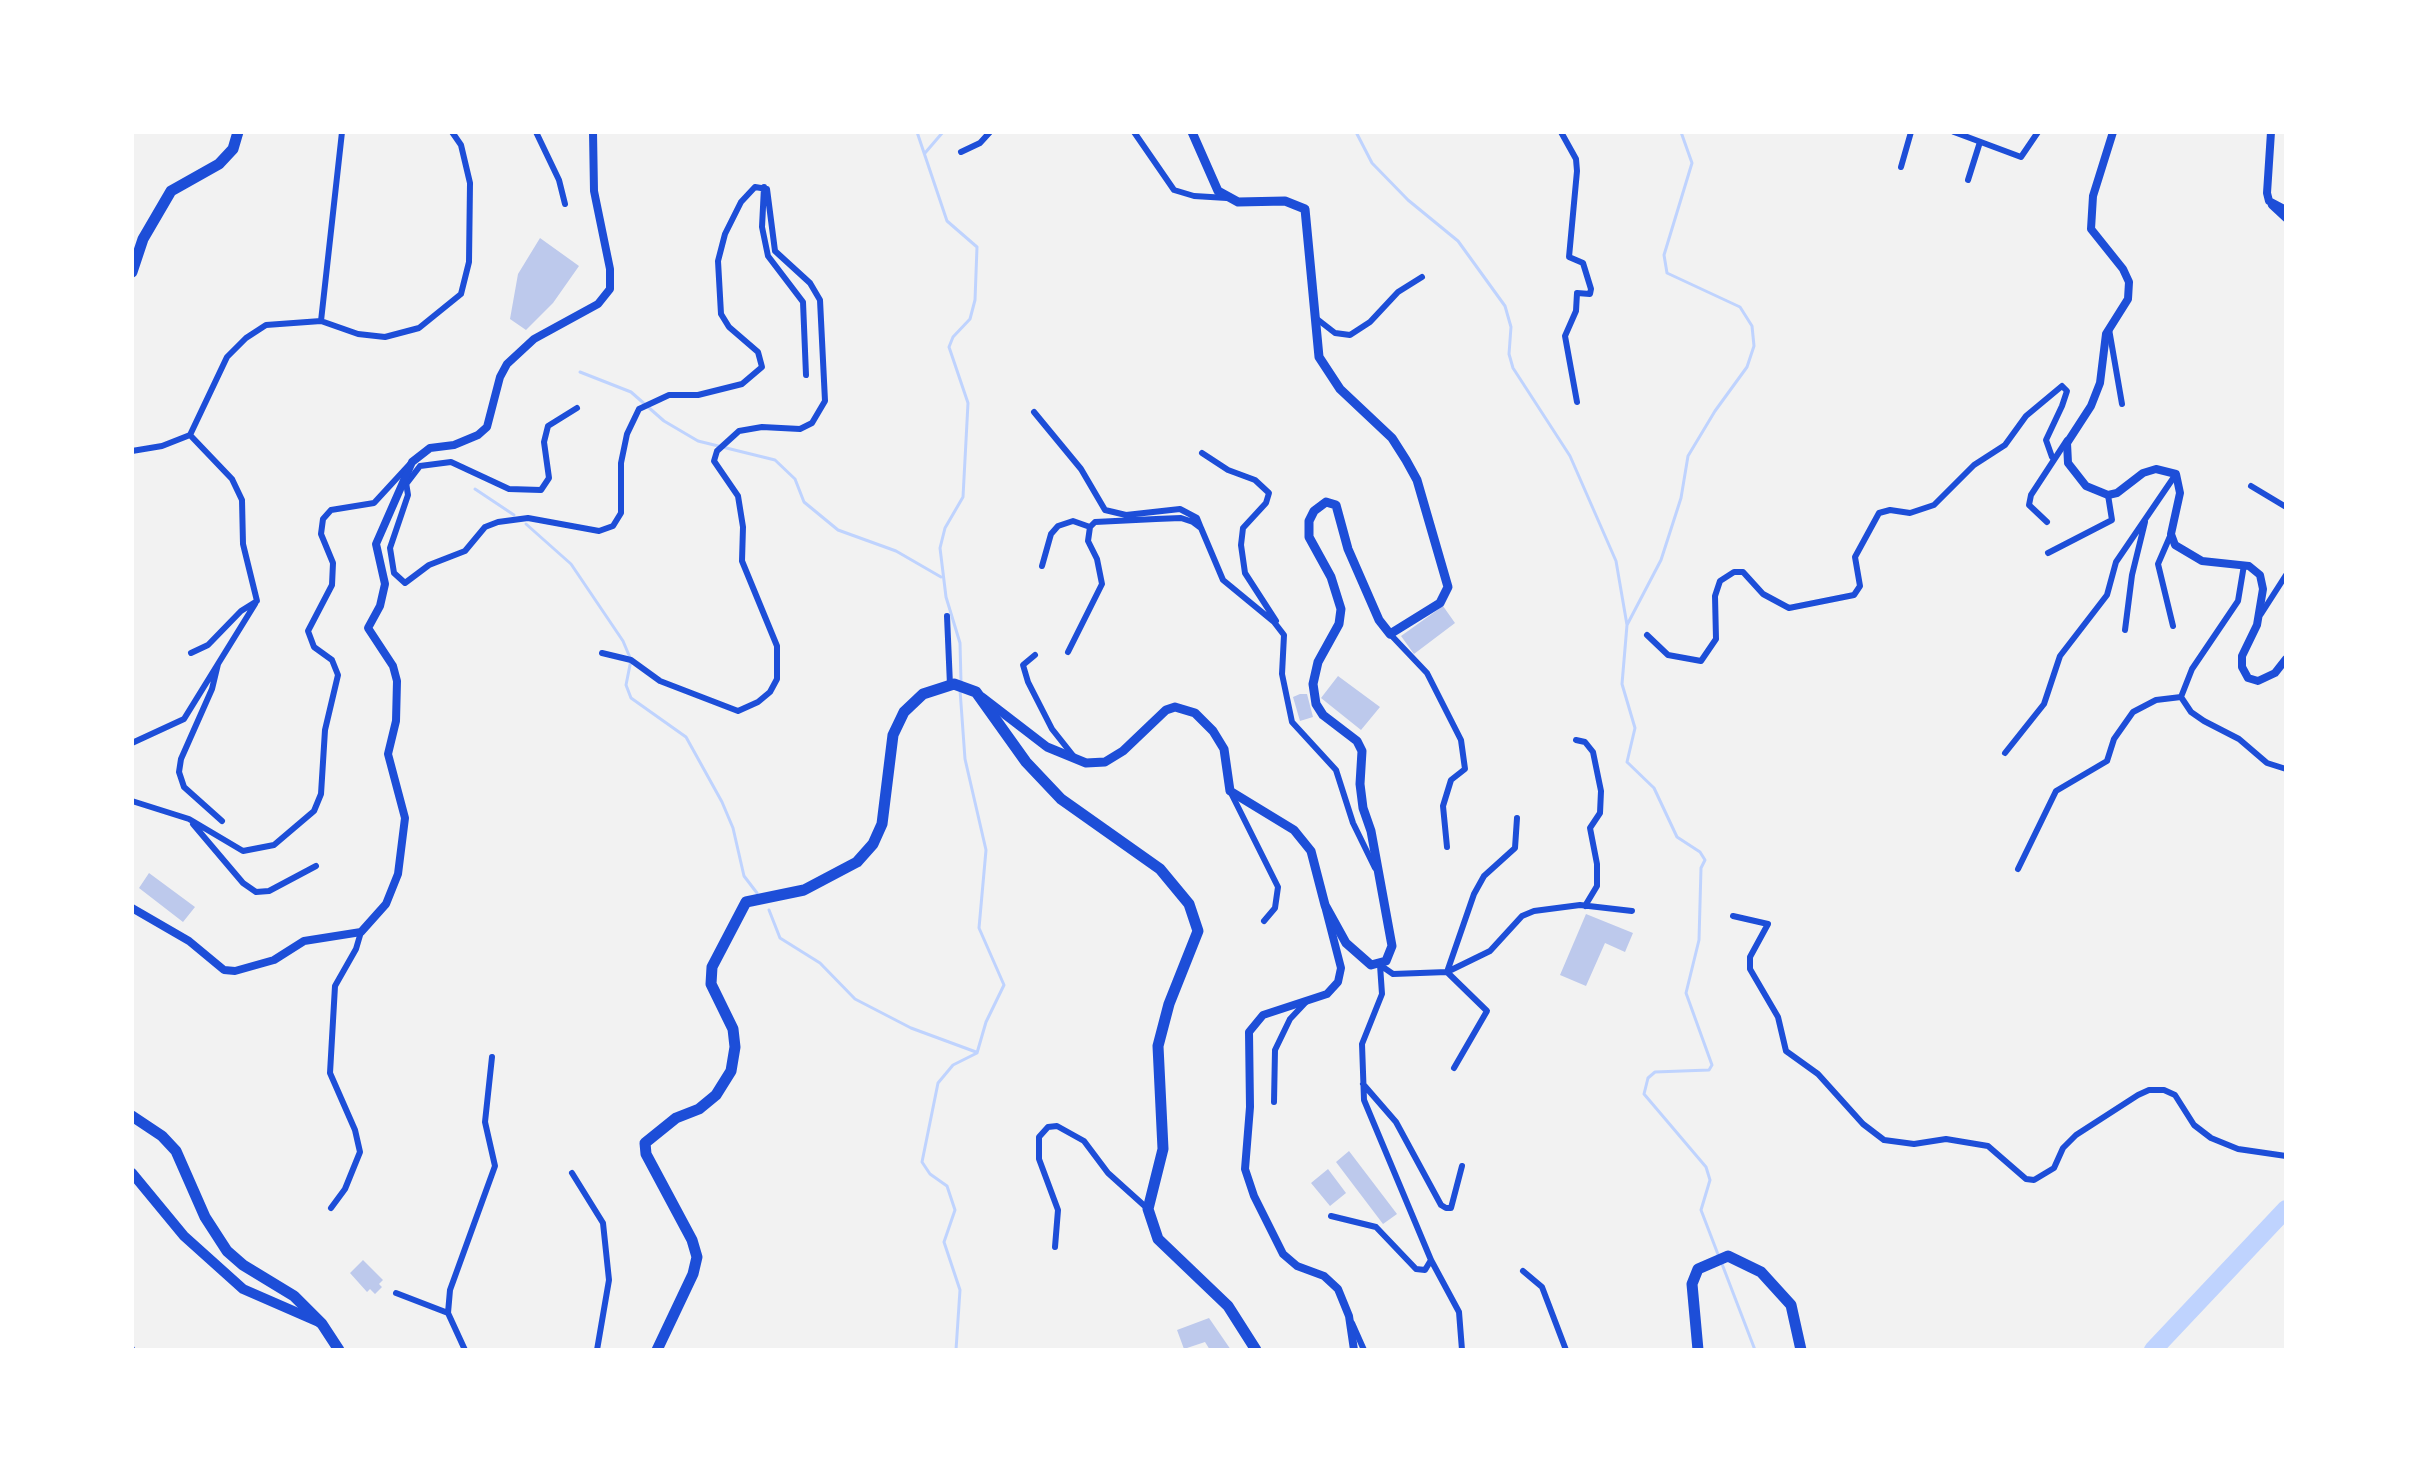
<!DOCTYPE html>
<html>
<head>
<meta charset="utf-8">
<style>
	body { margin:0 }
	#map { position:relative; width:2418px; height:1482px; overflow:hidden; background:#f2f2f2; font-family:"PT Sans Narrow",sans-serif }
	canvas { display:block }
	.frame { position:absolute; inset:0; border:134px solid #fff; pointer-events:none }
</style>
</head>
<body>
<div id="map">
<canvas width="2418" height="1482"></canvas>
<div class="frame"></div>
</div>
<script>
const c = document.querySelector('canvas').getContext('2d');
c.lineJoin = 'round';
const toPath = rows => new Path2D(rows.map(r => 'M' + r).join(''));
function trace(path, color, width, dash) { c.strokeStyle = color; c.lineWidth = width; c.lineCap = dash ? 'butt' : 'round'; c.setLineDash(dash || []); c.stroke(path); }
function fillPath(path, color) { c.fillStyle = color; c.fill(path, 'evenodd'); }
trace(toPath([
	[917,132,947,221,977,247,975,300,970,319,953,337,949,347,968,403,963,497,945,528,940,548,946,597,960,643,961,682],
	[1356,132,1372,163,1408,200,1458,241,1505,306,1511,327,1509,354,1513,368,1570,456,1616,561,1627,625,1622,684,1635,728,1627,762,1654,788,1677,837,1700,852,1705,860,1701,868,1699,940,1686,993,1712,1065,1709,1070,1655,1072,1648,1078,1644,1094,1706,1167,1710,1180,1701,1210,1719,1257],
	[925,153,943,132],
	[580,372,631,392,664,421,698,441,775,460,795,479,804,502,838,530,896,551,941,577],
	[475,489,514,515],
	[526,524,571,564,623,641,631,660,626,685,631,698,686,737,722,802,733,828,744,876,757,893],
	[1627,625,1661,560,1681,498,1688,456,1715,411,1747,367,1754,346,1752,326,1740,307,1667,273,1664,255,1692,163,1681,132],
	[769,910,780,938,820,963,855,999,911,1028,976,1052],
	[1722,1264,1755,1350],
	[956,1350,960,1290,944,1242,955,1210,947,1186,930,1174,922,1162,938,1083,953,1065,977,1053,986,1022,1004,985,979,928,986,850,965,759,960,690]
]), '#bfd3fe', 3);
trace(toPath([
	[2153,1350,2286,1209]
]), '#bfd3fe', 18);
fillPath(toPath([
	[540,238,579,266,553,303,526,330,510,319,518,274],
	[1443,606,1455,623,1414,654,1401,636],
	[1338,676,1380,707,1361,730,1321,698],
	[1300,694,1307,694,1313,717,1300,721,1293,697],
	[149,873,195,907,183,922,139,888],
	[1586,914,1633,933,1625,952,1605,943,1586,986,1560,975],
	[1349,1151,1397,1214,1383,1224,1336,1162],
	[1328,1169,1346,1193,1330,1206,1311,1183],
	[363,1260,383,1280,379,1284,382,1287,375,1294,370,1289,367,1292,350,1273],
	[1209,1318,1231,1350,1210,1350,1205,1342,1184,1349,1177,1330]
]), '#bdc9ec');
trace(toPath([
	[536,132,559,180,565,204],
	[1134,132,1174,190,1194,196,1227,198],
	[1561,132,1576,159,1577,171,1569,257,1583,263,1591,289,1590,294,1577,293,1576,311,1565,336,1577,402],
	[1954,132,2021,157,2038,132],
	[961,152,980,143,990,132],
	[1901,167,1911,132],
	[1968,180,1980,142],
	[764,187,762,227,768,256,803,302,806,375],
	[1317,319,1335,333,1350,335,1370,322,1398,292,1422,277],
	[321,321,358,334,385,337,419,328,461,294,469,262,470,183,461,145,452,132],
	[2109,329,2122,404],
	[1034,412,1081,469,1105,510,1126,515,1180,509,1197,518,1201,528],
	[190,435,232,479,242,500,243,544,257,601,241,611,208,645,191,653],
	[132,451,162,446,190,435,227,357,246,338,266,325,321,321,342,132],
	[1202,453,1228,470,1255,480,1269,493,1266,503,1243,528,1241,545,1245,573,1276,621],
	[405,476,408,495,390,548,394,573,405,583,429,565,465,551,485,527,498,522,528,518,599,531,613,526,621,513,621,463,627,434,639,409,669,395,698,395,742,384,762,367,758,352,729,327,721,314,718,261,725,234,741,202,755,187,767,189,775,251,810,283,820,300,825,401,812,423,800,429,762,427,739,431,717,451,714,461,738,496,743,527,742,561,777,646,777,679,770,692,758,702,738,711,660,681,631,660,602,653],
	[407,483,420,466,451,462,509,489,541,490,549,478,544,442,548,426,577,408],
	[2251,486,2286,507],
	[2047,522,2029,505,2031,495,2067,440],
	[2171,534,2158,564,2173,626],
	[2048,553,2112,520,2108,495],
	[2244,565,2238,601,2192,669,2181,697,2191,712,2204,721,2239,739,2267,763,2286,769],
	[1042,566,1051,534,1058,526,1073,521,1090,527],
	[2261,614,2286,575],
	[947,616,950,685],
	[2125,630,2132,575,2145,522],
	[1390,634,1427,673,1461,740,1465,769,1451,780,1443,806,1447,847],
	[1647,635,1668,655,1701,661,1716,639,1715,596,1720,581,1734,572,1743,572,1763,594,1789,608,1854,595,1860,586,1855,557,1879,513,1890,510,1910,513,1934,505,1974,465,2005,445,2026,416,2062,386,2067,391,2062,406,2046,440,2052,457],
	[1068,652,1102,584,1097,559,1088,541,1090,527,1095,522,1156,519,1181,518,1193,522,1201,528,1223,580,1274,622,1284,635,1282,674,1292,722,1336,770,1353,823,1375,868],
	[1035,655,1023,665,1028,682,1052,729,1075,758],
	[218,664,212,689,181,759,179,772,184,787,222,821],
	[1576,740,1585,742,1593,752,1601,791,1600,813,1590,828,1597,864,1597,886,1585,906],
	[132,743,184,719,255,604],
	[2005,753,2044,704,2060,656,2107,595,2116,562,2176,474],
	[1232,795,1278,887,1275,908,1264,921],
	[132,801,189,819,243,851,274,845,314,811,321,794,325,730,338,675,332,660,314,647,308,631,332,585,333,563,321,534,323,519,331,510,374,503,409,465],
	[193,824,243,883,256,892,269,891,316,866],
	[2018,869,2056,791,2107,761,2114,739,2133,712,2156,700,2181,697],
	[1733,916,1768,924,1750,957,1750,969,1778,1017,1786,1051,1818,1074,1863,1124,1884,1140,1914,1144,1946,1139,1988,1146,2026,1179,2034,1180,2054,1168,2063,1148,2076,1135,2138,1095,2149,1090,2164,1090,2175,1095,2194,1125,2211,1138,2238,1149,2286,1156],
	[1380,965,1382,994,1362,1044,1364,1100,1431,1260,1459,1312,1462,1350],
	[1380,965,1393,974,1447,972,1474,894,1484,876,1515,848,1517,818],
	[1454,1068,1487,1011,1447,972,1490,951,1522,916,1534,911,1580,905,1632,911],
	[1363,1084,1396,1122,1441,1205,1446,1208,1451,1208,1462,1166],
	[1274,1102,1275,1050,1290,1019,1306,1002],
	[572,1173,603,1223,609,1280,597,1350],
	[331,1208,345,1189,360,1152,355,1130,330,1073,335,986,356,949,361,932],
	[1331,1216,1376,1227,1416,1269,1425,1270,1431,1260],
	[1055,1247,1058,1210,1039,1159,1039,1137,1048,1127,1057,1126,1084,1141,1108,1173,1148,1209],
	[1523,1271,1542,1287,1566,1350],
	[396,1293,448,1313],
	[1352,1323,1364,1350],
	[132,1349,132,1350],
	[465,1350,448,1313,450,1290,495,1166,485,1122,492,1057]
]), '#1d4ed8', 6);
trace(toPath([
	[2113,132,2093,196,2091,229,2123,269,2129,282,2128,299,2106,334,2100,383,2091,406,2067,443,2068,463,2086,486,2108,495,2117,493,2143,473,2156,469,2176,474,2180,493,2171,534,2175,545,2202,561,2249,566,2260,575,2263,589,2257,625,2242,656,2242,667,2248,678,2258,681,2275,673,2286,659],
	[2271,132,2267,193,2269,201,2286,210],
	[2272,205,2286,218],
	[1325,906,1341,968,1338,982,1327,994,1263,1015,1249,1032,1250,1107,1245,1169,1254,1196,1283,1254,1297,1266,1324,1276,1338,1289,1349,1316,1354,1350],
	[132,908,189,941,224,970,235,971,274,960,304,941,361,932,386,904,398,874,405,818,388,754,396,721,397,681,393,666,368,628,380,606,385,584,376,544,412,462,430,448,454,445,478,435,487,427,500,377,507,364,534,339,598,304,610,289,610,269,594,191,593,132]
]), '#1d4ed8', 8);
trace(toPath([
	[982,697,1047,747,1086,763,1105,762,1123,751,1166,710,1175,707,1195,713,1213,731,1224,749,1230,791,1294,830,1311,851,1325,905,1346,943,1371,965,1386,961,1392,946,1371,831,1363,808,1360,784,1362,751,1357,741,1323,715,1316,704,1313,684,1318,662,1339,624,1341,609,1331,577,1309,537,1309,521,1314,511,1326,502,1336,505,1348,549,1379,620,1390,634,1440,603,1448,587,1417,480,1406,460,1392,438,1340,389,1319,357,1305,209,1285,201,1238,202,1218,191,1192,132]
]), '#1d4ed8', 9);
trace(toPath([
	[132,1173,184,1236,243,1289,321,1323]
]), '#1d4ed8', 10);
trace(toPath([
	[132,272,143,239,171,191,219,164,233,149,238,132],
	[132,1116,162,1136,176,1151,205,1217,227,1251,243,1265,294,1296,322,1324,339,1350],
	[657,1350,693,1274,697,1257,692,1240,646,1154,645,1143,676,1118,699,1109,716,1095,731,1071,735,1047,733,1029,711,984,712,967,746,902,804,890,857,862,873,844,882,824,893,735,904,712,923,694,954,684,976,692,1026,762,1061,799,1160,869,1189,904,1198,931,1169,1004,1158,1046,1163,1149,1148,1209,1158,1239,1228,1306,1256,1350],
	[1698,1350,1692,1284,1698,1269,1728,1256,1761,1272,1791,1305,1801,1350]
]), '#1d4ed8', 11);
</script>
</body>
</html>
